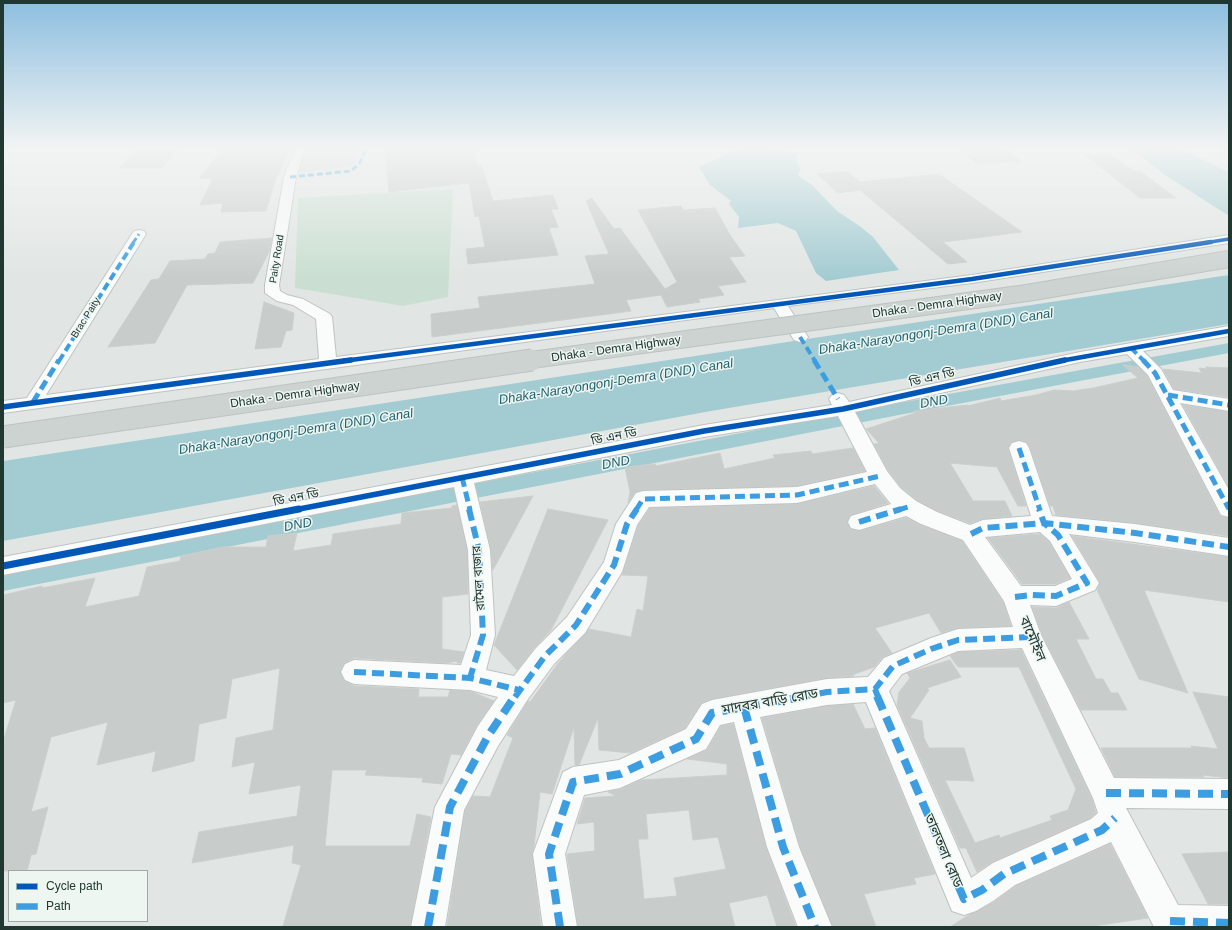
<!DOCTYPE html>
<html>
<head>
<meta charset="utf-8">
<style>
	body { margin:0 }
	#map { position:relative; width:1232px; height:930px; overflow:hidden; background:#e1e6e4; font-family:Arial,sans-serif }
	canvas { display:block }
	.frame { position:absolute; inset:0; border:4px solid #213731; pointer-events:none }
	.legend { position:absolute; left:8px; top:870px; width:140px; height:52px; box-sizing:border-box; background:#eef6f2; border:1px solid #9caaa5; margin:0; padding:5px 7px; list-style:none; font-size:12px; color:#213731 }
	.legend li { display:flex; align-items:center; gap:8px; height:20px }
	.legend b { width:20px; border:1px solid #9caaa5 }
</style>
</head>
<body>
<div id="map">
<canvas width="1232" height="930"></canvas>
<div class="frame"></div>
<ul class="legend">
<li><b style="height:5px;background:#0057b8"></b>Cycle path</li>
<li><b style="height:5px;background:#3c9ee1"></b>Path</li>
</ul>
</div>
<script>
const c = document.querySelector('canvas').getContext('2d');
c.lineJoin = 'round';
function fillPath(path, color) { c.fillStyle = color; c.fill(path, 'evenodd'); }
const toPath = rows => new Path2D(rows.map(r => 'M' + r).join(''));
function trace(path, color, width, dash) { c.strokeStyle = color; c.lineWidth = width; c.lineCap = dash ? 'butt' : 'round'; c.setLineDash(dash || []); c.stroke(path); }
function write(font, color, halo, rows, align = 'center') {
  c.font = font + ' Arial,"Noto Sans Bengali",sans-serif'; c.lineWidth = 3; c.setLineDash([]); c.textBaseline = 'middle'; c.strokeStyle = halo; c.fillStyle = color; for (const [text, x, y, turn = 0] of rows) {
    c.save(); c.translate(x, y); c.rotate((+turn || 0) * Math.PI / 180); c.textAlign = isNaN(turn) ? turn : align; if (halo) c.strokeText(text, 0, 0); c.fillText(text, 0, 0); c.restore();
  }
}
fillPath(toPath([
	[303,148,360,148,354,166,295,173]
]), '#cfd7d4');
fillPath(toPath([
	[453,189,448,297,403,306,295,288,298,198]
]), '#cadfd1');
fillPath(toPath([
	[740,148,771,148,796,153,797,163,801,170,798,173,799,176,812,185,837,211,861,227,873,237,899,270,826,281,816,273,796,231,778,223,738,228,739,217,729,204,731,201,710,185,699,167],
	[1130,148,1178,148,1229,172,1229,216,1165,175],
	[1229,275,1229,324,711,411,3,541,3,461]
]), '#a3ccd2');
fillPath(toPath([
	[1229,343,1229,353,899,415,3,591,3,573,899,403,1229,343]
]), '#a3ccd2');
const building = toPath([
	[224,148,291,148,275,181,266,211,221,212,223,203,200,205,213,178,199,178,224,148],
	[385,148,474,148,477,165,481,164,493,201,553,195,558,209,551,209,558,227,549,228,558,255,468,264,466,249,485,247,479,216,475,217,469,183,389,192,385,148],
	[959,148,1004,148,1022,162,976,163,959,148],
	[157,149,156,151,178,150,162,168,119,168,137,150,157,149],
	[1084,154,1110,154,1134,171,1140,171,1176,198,1140,198,1084,154],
	[847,171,860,182,939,174,1022,232,943,242,967,262,948,264,860,190,838,193,817,174,847,171],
	[592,198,614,229,620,228,665,289,677,282,638,210,681,206,683,210,715,208,730,235,745,256,729,257,746,282,718,286,724,295,698,299,700,302,667,307,661,295,626,300,631,311,432,337,431,314,480,308,478,297,595,284,585,256,609,254,586,201,592,198],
	[272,238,269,252,253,283,187,285,155,343,108,347,151,280,159,279,170,261,205,259,208,254,215,253,220,242,272,238],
	[264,302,294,313,292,330,286,331,281,347,255,349,264,302],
	[1123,365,1138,367,1147,376,1220,516,1229,518,1229,536,1135,523,1056,515,1053,506,1050,506,1030,447,1026,442,1019,440,1012,442,1008,448,1026,506,1018,506,997,467,950,463,973,501,1005,501,1012,516,983,519,970,523,938,511,917,500,901,487,888,470,874,444,879,443,866,429,915,413,914,411,968,405,968,406,1000,398,1001,401,1036,395,1054,390,1073,391,1093,388,1138,378,1123,365],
	[1206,367,1229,368,1229,397,1174,389,1163,369,1202,373,1199,368,1207,369,1206,367],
	[1183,405,1229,412,1229,487,1183,405],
	[853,448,865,471,797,486,643,490,635,492,628,503,630,492,625,467,655,464,656,466,720,453,724,469,775,458,773,455,811,451,812,454,853,448],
	[874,486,888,503,851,515,847,521,850,529,859,531,906,518,920,525,962,541,1003,602,1011,626,958,628,941,633,929,613,875,628,892,653,883,657,874,667,852,675,854,676,827,678,711,699,701,703,685,728,630,753,599,750,598,718,579,765,575,765,574,727,552,794,540,792,534,846,532,854,541,927,447,927,465,810,473,796,490,797,513,738,507,735,528,701,530,702,559,662,589,629,631,637,637,609,643,611,648,576,622,575,638,526,650,508,797,504,874,486],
	[533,496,493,570,491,550,480,502,533,496],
	[457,505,467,550,468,594,442,597,442,649,464,652,460,663,457,663,457,661,446,663,354,658,344,663,340,671,344,681,354,686,419,689,418,697,448,697,450,690,470,691,494,701,477,725,461,755,451,754,442,784,422,782,423,778,365,775,367,770,332,770,325,846,410,846,417,814,431,817,410,927,283,926,301,865,292,863,294,845,192,863,199,832,297,816,301,785,249,794,255,762,232,767,236,738,273,730,280,668,232,679,226,718,199,724,194,761,152,772,156,751,97,765,108,722,51,737,31,812,48,807,36,854,31,855,27,871,3,871,3,742,16,700,3,703,3,595,42,586,42,588,95,578,85,607,139,596,147,567,180,561,181,556,223,547,266,547,268,536,297,533,293,551,331,545,333,534,401,524,402,513,452,508,452,506,457,505],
	[548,509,608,520,551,630,535,647,517,670,494,645,548,509],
	[1040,534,1049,542,1070,578,1055,584,1022,584,988,538,1040,534],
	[1072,536,1229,557,1229,602,1144,590,1188,693,1139,679,1097,590,1100,582,1072,536],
	[1069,602,1089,639,1076,639,1096,679,1103,679,1111,693,1118,693,1127,710,1081,710,1042,634,1032,607,1056,608,1069,602],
	[1021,650,1092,799,1096,813,1090,818,992,862,977,872,966,848,960,848,897,705,899,692,910,678,907,673,950,660,961,677,927,688,929,690,910,718,922,721,924,738,929,748,964,748,974,781,945,780,975,843,999,835,1000,838,1052,820,1050,816,1068,810,1076,789,1019,667,958,667,950,656,958,652,1021,650],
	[1193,692,1229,697,1229,778,1203,775,1204,777,1115,777,1101,748,1192,748,1191,746,1218,749,1193,692],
	[853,704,865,729,875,728,935,874,914,878,916,884,864,894,876,927,833,927,800,846,762,718,827,706,853,704],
	[733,724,766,847,796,927,777,927,767,895,729,903,735,927,578,927,567,854,595,851,594,822,577,824,585,798,616,796,608,792,621,789,641,780,727,775,727,764,687,759,707,750,721,726,733,724],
	[689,810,693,840,718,837,726,869,674,878,677,896,644,899,638,839,648,839,646,814,689,810],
	[1110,844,1148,918,1087,927,950,927,967,916,994,902,1016,886,1110,844],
	[1229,852,1229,904,1208,904,1182,854,1229,852]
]);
fillPath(building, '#c8cdcb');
trace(building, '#cacfcd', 1);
const minor = toPath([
	[295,148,305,148,296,177,279,285,280,291,287,295,303,299,330,314,332,317,336,357,972,275,1229,235,1229,243,972,283,788,306,808,337,806,340,800,342,794,340,774,308,3,413,3,401,27,398,132,234,134,231,139,230,144,231,146,234,46,395,319,359,316,319,293,305,277,301,265,293,265,285,284,177,295,148],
	[1229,326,1229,336,1143,351,1161,369,1173,390,1229,399,1229,411,1180,403,1229,490,1229,517,1221,515,1148,375,1127,354,1080,362,855,412,887,471,900,488,916,501,937,512,970,525,983,520,1031,516,1009,448,1012,443,1019,441,1026,443,1029,448,1052,516,1135,524,1229,538,1229,556,1135,542,1069,534,1099,583,1095,590,1056,606,1030,605,1041,635,1114,778,1229,779,1229,809,1126,808,1178,905,1229,906,1229,927,1154,927,1111,842,1015,885,993,901,976,911,964,915,952,911,866,702,827,705,760,717,799,847,832,927,798,927,767,847,734,722,720,725,706,749,620,788,584,795,565,854,577,927,543,927,533,854,563,772,573,767,619,760,686,729,702,704,712,700,827,679,868,677,884,658,931,638,958,629,1013,627,1004,601,963,540,921,524,906,516,859,530,851,528,848,522,851,516,891,504,875,484,797,503,649,507,637,525,622,572,585,633,554,664,528,699,498,746,464,810,445,927,411,927,435,807,478,726,498,697,470,690,354,684,345,680,341,672,345,664,354,660,461,665,471,635,468,550,454,487,3,575,3,557,704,425,832,405,829,399,832,395,838,393,844,395,849,402,1080,352,1229,326],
	[838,416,867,472,797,487,643,491,636,493,616,524,604,562,567,617,536,648,514,676,486,670,495,635,490,550,474,483,704,437,838,416],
	[1040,532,1050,541,1072,579,1055,586,1021,586,985,537,1040,532],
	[1022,648,1093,798,1098,813,1091,819,993,863,971,878,889,691,902,674,958,651,1022,648]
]);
trace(minor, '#bec3c1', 2);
fillPath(minor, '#fafbfb');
const majorBridgeFar1 = toPath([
	[524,361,1027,293,1229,259]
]);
const majorBridge = toPath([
	[3,437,532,360]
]);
trace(majorBridgeFar1, '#bcc3c1', 18, []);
trace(majorBridge, '#bcc3c1', 23, []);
trace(majorBridgeFar1, '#ccd3d1', 16);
trace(majorBridge, '#ccd3d1', 21);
trace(toPath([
	[290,177,351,171,359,164,367,148],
	[133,243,139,234]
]), '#3c9ee1', 3, [6, 3]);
trace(toPath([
	[800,337,815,361],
	[1131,348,1144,361],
	[59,361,134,242]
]), '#3c9ee1', 4, [8, 4]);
trace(toPath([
	[814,360,838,399],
	[1143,360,1155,373,1229,509],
	[1168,395,1229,405],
	[33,402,59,360],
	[1019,448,1040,510],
	[462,477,470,510],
	[636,510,643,499,797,495,880,476],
	[898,510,908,507]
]), '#3c9ee1', 5, [10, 5]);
trace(toPath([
	[469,509,479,550,483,635,470,678],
	[859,522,901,509],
	[971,534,983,528,1044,523,1135,533,1229,547],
	[1015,597,1032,595,1056,596,1087,583,1058,535,1044,523,1039,509],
	[354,672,470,678,519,690],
	[875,689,878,697],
	[515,697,545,656,576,625,614,565,627,524,637,509],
	[802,697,827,692,875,689,893,666,931,649,958,640,1029,637]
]), '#3c9ee1', 6, [12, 6]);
trace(toPath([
	[877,696,964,899,982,890,1004,874,1102,830,1115,818],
	[744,707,783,847,815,927],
	[1106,793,1229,794],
	[1170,921,1229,923],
	[428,927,450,807,488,736,515,696],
	[560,927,549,854,573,782,620,774,696,739,712,713,808,696]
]), '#3c9ee1', 8, [15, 8]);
trace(toPath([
	[1204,243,1229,239]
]), '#0057b8', 3.5);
trace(toPath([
	[343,361,972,279,1211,242],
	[1060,361,1229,331]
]), '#0057b8', 4.5);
trace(toPath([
	[3,407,351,360],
	[294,510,704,431,843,409,1065,360]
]), '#0057b8', 5.5);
trace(toPath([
	[3,566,299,509]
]), '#0057b8', 7);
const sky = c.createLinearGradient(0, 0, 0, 278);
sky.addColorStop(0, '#8cbedf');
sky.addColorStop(0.53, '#f2f4f3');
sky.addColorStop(1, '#f2f4f300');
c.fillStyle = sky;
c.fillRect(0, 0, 1232, 278);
write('10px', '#213731', '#eef6f2', [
	["Paity Road",277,259,-81],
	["Brac Paity",86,318,-58]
]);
write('12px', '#213731', '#eef6f2', [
	["Dhaka - Demra Highway",937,305,-8],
	["Dhaka - Demra Highway",616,349,-8],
	["ডি এন ডি",932,378,-13],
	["Dhaka - Demra Highway",295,395,-8],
	["ডি এন ডি",614,437,-11],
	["ডি এন ডি",296,498,-11],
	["বামৈল বাজার",479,578,-94]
]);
write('italic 13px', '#1f616e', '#eef6f2', [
	["Dhaka-Narayongonj-Demra (DND) Canal",936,332,-9],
	["Dhaka-Narayongonj-Demra (DND) Canal",616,382,-9],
	["DND",934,402,-10],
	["Dhaka-Narayongonj-Demra (DND) Canal",296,432,-9],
	["DND",616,463,-11],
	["DND",298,525,-11]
]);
write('14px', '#213731', '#eef6f2', [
	["বামৌইল",1032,639,67],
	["মাদবর বাড়ি রোড",770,702,-10],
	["তালতলা রোড",943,851,67]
]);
</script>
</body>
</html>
